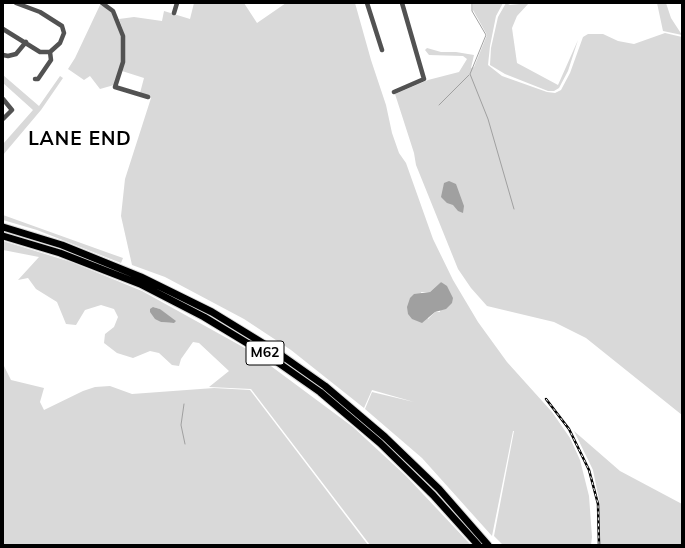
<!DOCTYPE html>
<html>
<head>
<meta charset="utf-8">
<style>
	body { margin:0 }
	#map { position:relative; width:685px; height:548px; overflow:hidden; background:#fff; font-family:Mulish,sans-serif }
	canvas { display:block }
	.frame { position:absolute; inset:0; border:4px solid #000; pointer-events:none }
</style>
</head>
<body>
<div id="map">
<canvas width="685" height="548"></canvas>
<div class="frame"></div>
</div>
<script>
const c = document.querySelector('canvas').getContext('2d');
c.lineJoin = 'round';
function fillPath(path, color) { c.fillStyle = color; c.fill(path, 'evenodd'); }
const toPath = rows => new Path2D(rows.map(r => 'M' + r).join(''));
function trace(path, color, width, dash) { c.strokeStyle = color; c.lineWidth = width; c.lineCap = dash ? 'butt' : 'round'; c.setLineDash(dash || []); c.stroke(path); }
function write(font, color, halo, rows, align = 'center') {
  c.font = font + ' Mulish,sans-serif'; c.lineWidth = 4; c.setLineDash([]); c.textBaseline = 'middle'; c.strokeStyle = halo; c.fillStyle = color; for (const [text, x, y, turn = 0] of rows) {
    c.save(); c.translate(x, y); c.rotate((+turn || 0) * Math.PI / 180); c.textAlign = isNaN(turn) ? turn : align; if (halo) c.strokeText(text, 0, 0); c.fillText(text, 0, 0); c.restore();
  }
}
fillPath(toPath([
	[194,3,244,3,257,23,286,3,355,3,371,60,386,105,392,133,399,153,406,163,433,239,453,280,478,322,507,362,552,412,570,438,580,460,589,496,592,537,591,545,503,545,494,536,514,431,513,431,492,536,422,458,365,409,372,392,414,402,372,390,364,408,291,350,244,319,165,277,132,265,121,216,125,179,151,98,140,93,144,78,122,71,124,33,119,19,134,17,162,21,164,11,190,19],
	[441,282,444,286,440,312,435,312,428,319,421,292,430,292],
	[480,3,503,3,496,16,490,46,488,65,502,76,547,92,555,93,561,90,570,73,583,37,588,34,603,34,618,41,634,44,665,33,682,37,682,415,586,338,554,322,487,306,471,288,458,269,416,165,414,153,395,94,428,80,459,72,467,59,463,56,429,55,425,50,427,48,441,52,456,52,474,55,471,68,474,67,487,35,473,10,473,4],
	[506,3,510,5,529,3,517,16,512,28,517,63,558,85,578,40,568,71,559,88,554,91,548,91,505,74,490,65,491,48,498,17],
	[657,3,666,3,671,18,682,35,663,31],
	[100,5,111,10,122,38,122,61,114,85,100,89,90,76,84,80,68,69,75,58],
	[3,75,39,106,60,76,63,78,41,110,3,155,3,144,33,110,3,83],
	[3,215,106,252,123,258,121,263,37,230,3,220],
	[3,241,71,262,142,291,252,352,353,427,406,476,471,545,370,545,251,389,209,387,229,371,199,343,193,342,181,359,179,366,172,365,159,353,150,351,133,358,117,353,104,343,105,334,114,327,118,317,114,309,101,305,85,310,76,325,66,324,57,302,36,289,28,278,18,280,39,257,3,250],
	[153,307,160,309,174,323,161,322],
	[3,364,11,380,44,388,40,402,44,410,83,391,95,387,110,386,132,394,214,388,250,390,368,545,3,545],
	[574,431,620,471,682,504,682,545,600,545,599,500,593,470]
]), '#d9d9d9');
fillPath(toPath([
	[449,181,456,184,464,206,463,213,458,211,453,205,447,203,441,197,444,183],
	[441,282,447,286,453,298,452,303,446,309,435,312,422,323,412,319,408,314,407,307,410,298,414,294,430,292],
	[153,307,160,309,176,321,174,323,161,322,155,319,150,312,150,309]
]), '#a0a0a0');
trace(toPath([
	[476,3,472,3,472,11,486,35,470,74,488,119,514,209],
	[439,105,469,75],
	[184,404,181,425,185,444]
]), '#a0a0a0', 1);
const highway = toPath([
	[3,227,62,245,141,277,212,312,274,350,325,386,385,437,439,489,488,545],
	[3,236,60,253,140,284,204,317,270,357,320,392,380,443,433,495,478,545]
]);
trace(highway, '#dbdbdb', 9);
trace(toPath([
	[102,3,113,11,123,36,123,62,115,87,148,97],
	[367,3,382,50],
	[174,13,177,3],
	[3,29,40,52,50,52,60,43,64,33,62,26,40,12,16,3],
	[3,55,8,56,16,54,26,42],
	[35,79,38,79,51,60,50,52],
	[394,92,424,79,402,3],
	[3,99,12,110,3,119]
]), '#525252', 4.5);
trace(highway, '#000', 7);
const rail = toPath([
	[546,399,569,429,589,470,598,504,599,545]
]);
trace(rail, '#000', 2.5);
trace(rail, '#fff', 1, [3]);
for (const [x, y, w] of [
	[265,353,38]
]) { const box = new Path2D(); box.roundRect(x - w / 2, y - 12, w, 24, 3); c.fillStyle = '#fff'; c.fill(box); trace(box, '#000', 1); }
write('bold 14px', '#000', null, [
	["M62",265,353]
]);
c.letterSpacing = '1px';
write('bold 19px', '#000', '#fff', [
	["LANE END",80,139]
]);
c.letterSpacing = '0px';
</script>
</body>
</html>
